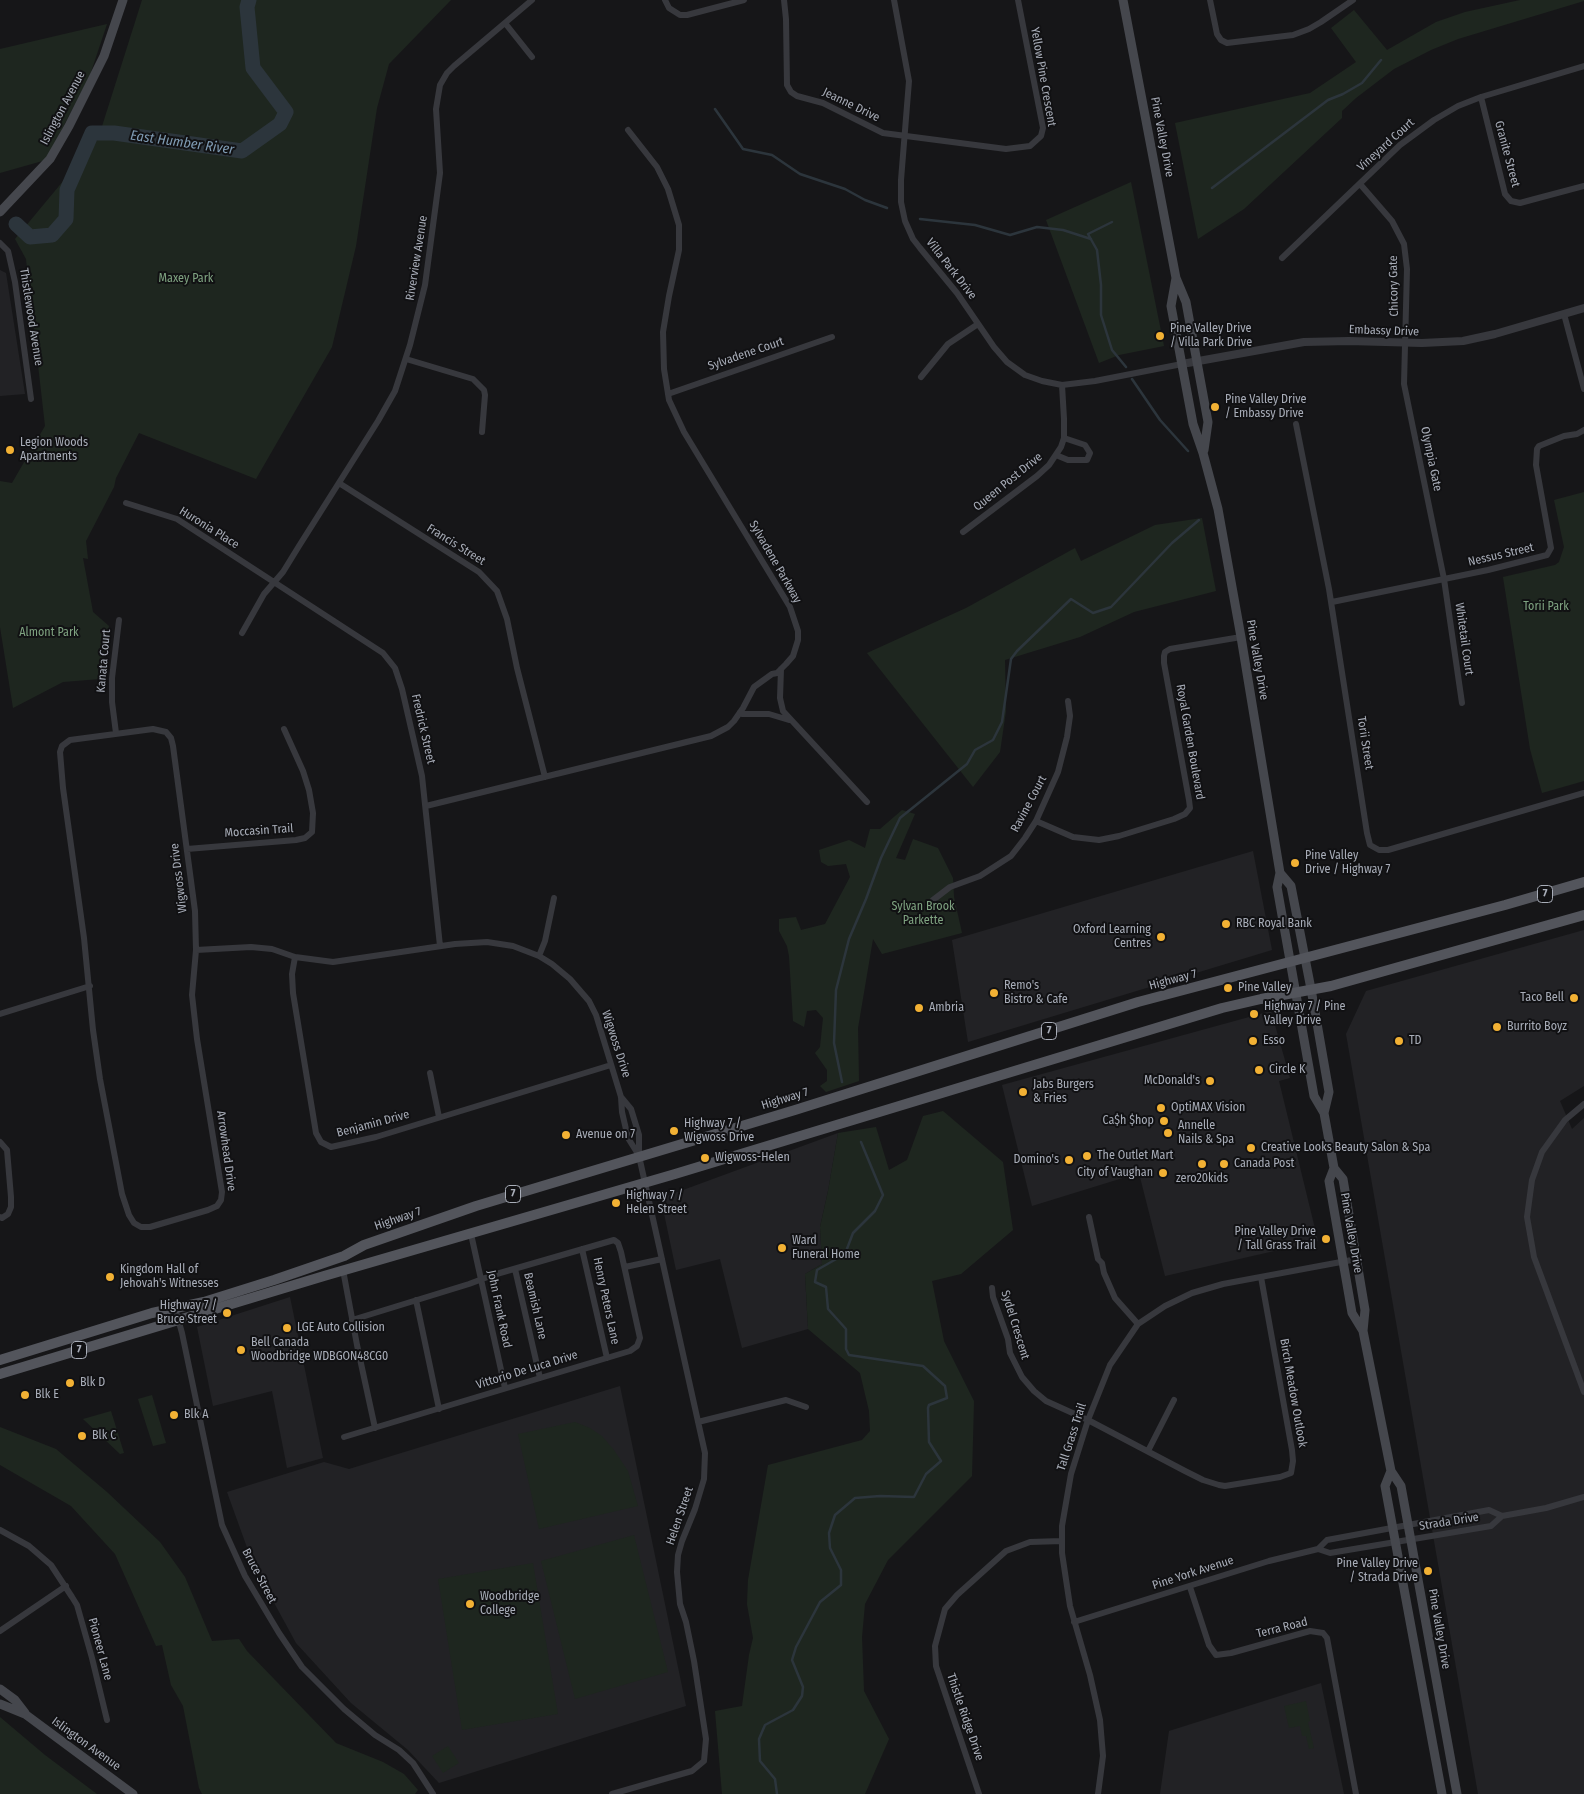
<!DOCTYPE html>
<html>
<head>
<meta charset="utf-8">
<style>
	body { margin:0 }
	canvas { display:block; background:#161618 }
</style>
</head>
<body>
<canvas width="1584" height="1794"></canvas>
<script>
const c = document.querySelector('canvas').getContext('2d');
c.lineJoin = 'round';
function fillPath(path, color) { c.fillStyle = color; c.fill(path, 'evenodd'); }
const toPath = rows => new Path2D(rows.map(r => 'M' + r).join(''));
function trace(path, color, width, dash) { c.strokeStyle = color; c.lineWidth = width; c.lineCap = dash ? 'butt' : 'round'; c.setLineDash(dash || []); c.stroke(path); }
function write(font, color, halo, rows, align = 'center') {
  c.font = font + ' "Fira Sans Condensed",sans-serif'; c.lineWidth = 4; c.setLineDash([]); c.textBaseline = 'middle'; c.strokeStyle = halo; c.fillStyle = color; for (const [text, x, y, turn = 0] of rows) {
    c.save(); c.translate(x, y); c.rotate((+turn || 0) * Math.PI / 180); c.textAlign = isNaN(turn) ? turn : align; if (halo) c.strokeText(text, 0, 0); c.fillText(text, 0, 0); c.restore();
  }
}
fillPath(toPath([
	[0,270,6,273,25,394,0,396],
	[1253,851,1272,950,968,1042,952,940],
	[1584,930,1584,1086,1560,1101,1572,1129,1584,1118,1584,1794,1478,1794,1346,1034,1366,991],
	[1271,1011,1290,1078,1279,1081,1318,1241,1165,1276,1139,1173,1032,1206,1002,1085],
	[838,1133,828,1191,820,1227,822,1264,805,1274,808,1329,742,1348,720,1259,676,1270,662,1204,662,1201,665,1200,664,1197],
	[290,1297,323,1458,287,1468,272,1391,213,1406,197,1327],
	[620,1386,686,1706,439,1783,408,1750,351,1703,296,1643,253,1564,227,1492,324,1462,349,1469],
	[1321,1683,1344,1794,1160,1794,1169,1731]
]), '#222225');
fillPath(toPath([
	[142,0,451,0,389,64,377,108,356,246,332,347,256,479,139,433,116,478,114,487,86,541,88,559,83,558,93,612,109,626,100,679,63,682,13,708,0,627,0,481,12,483,45,426,26,259,15,239,98,139],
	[1520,0,1584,0,1584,1,1458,39,1431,50,1394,69,1356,98,1342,111,1342,118,1244,209,1198,239,1175,123,1310,93,1356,62,1331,28,1354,10,1387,50,1436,22,1465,12],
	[107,24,90,75,46,160,0,173,0,49],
	[1131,182,1164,346,1119,355,1099,363,1046,220],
	[1584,492,1584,781,1542,793,1530,749,1503,577,1555,565,1559,562,1564,547,1554,500],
	[1202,518,1216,591,1134,612,1080,637,1005,660,1006,711,1000,752,973,787,867,653,966,608,1075,548,1081,561,1155,525],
	[902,810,915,814,896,858,905,860,913,839,938,848,953,878,954,897,962,933,882,954,873,939,858,1028,859,1081,826,1092,820,1086,827,1081,827,1070,815,1053,820,1047,823,1018,816,1010,807,1011,804,1027,793,1021,789,956,787,946,779,931,779,919,796,917,801,930,825,924,850,877,846,864,828,866,821,862,819,850,849,840,865,848,870,829,880,829],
	[943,1111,1003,1162,1013,1230,961,1274,932,1281,944,1341,974,1401,972,1476,888,1560,865,1604,862,1637,864,1691,889,1739,865,1794,722,1794,715,1711,742,1706,749,1655,753,1638,747,1604,748,1580,768,1465,862,1440,870,1431,869,1411,860,1373,808,1329,805,1274,822,1264,820,1227,828,1191,838,1133,876,1127,889,1170,907,1160,923,1116],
	[152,1395,166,1443,153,1446,138,1399],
	[111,1411,124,1453,120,1454,83,1419],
	[575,1422,590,1428,602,1436,614,1450,628,1471,638,1506,539,1529,518,1434],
	[0,1427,56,1449,107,1492,160,1542,185,1577,212,1641,239,1639,247,1651,336,1743,383,1762,404,1774,418,1790,415,1794,202,1794,199,1788,183,1706,171,1685,162,1645,156,1646,115,1554,71,1506,0,1465],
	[634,1535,668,1672,575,1699,541,1561],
	[533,1563,558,1714,462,1730,438,1579],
	[1306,1701,1310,1721,1308,1722,1314,1748,1309,1749,1306,1736,1302,1736,1300,1726,1289,1728,1284,1706],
	[0,1717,45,1755,97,1794,0,1794],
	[448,1746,459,1763,443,1773,432,1756]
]), '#1e261f');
trace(toPath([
	[715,109,743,149,772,155,800,174,845,189,865,200,887,208],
	[1212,188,1328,100,1343,94,1362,83,1381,60],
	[920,219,975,225,1010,235,1037,227,1063,230,1091,239],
	[1112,222,1088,234,1097,250,1101,285,1101,315,1112,350,1126,367],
	[1132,379,1160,420,1188,451],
	[842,1082,834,1043,836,990,849,939,866,899,881,858,900,818,967,764,975,750,993,740,1002,722,1011,659,1017,651,1071,599,1093,613,1111,607,1172,543,1199,520],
	[777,1794,775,1779,760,1761,759,1739,765,1725,793,1710,802,1696,803,1687,792,1660,796,1647,820,1602,841,1585,841,1570,830,1548,829,1533,835,1515,855,1498,880,1496,914,1497,926,1474,941,1461,929,1442,928,1408,929,1405,947,1398,945,1386,923,1366,849,1355,846,1349,846,1329,828,1309,826,1287,815,1282,817,1270,845,1254,853,1233,875,1211,883,1195,861,1142]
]), '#2c353c', 2.5);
trace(toPath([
	[16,224,30,237,52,235,66,219,67,190,92,133,114,133,242,151,280,124,286,112,253,68,247,7,249,0]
]), '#2c353c', 15);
trace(toPath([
	[665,0,669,8,680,15,687,15,744,0],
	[784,0,786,19,787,85,791,92,797,96,823,103,883,133,1006,149,1030,146,1041,136,1043,128,1018,0],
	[894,0,909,81,901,180,901,202,905,221,913,239,920,248,957,293,994,347,1007,362,1025,375,1042,381,1062,385,1095,381,1182,364],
	[1210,0,1217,34,1221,40,1227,43,1293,35,1309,29,1321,22,1353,0],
	[505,23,532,57],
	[1481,97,1505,194,1511,201,1520,203,1531,200,1584,186],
	[1360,184,1392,221,1404,244,1407,269,1404,384,1444,579,1462,703],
	[0,243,8,251,15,282,31,399],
	[1282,258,1400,145,1434,120,1458,106,1481,97,1584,66],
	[1564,314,1584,389],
	[406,359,473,379,484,390,485,395,482,432],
	[921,377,948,344,978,324],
	[668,394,832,337],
	[1296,424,1329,589,1367,833,1370,845,1379,850,1388,850,1584,793],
	[1056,455,1068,460,1087,460,1090,453,1085,445,1064,438],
	[339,483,479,572,497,591,507,619,517,668,545,777],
	[126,503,177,519,383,653,395,668,402,689,422,776,440,946],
	[963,532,1037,476,1049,465,1061,447,1064,438,1064,419,1062,385],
	[1332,602,1488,570,1547,555,1551,548,1536,465,1537,449,1539,446,1564,436,1577,434,1584,430],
	[242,633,264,594,283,572,299,546,378,421,395,391,410,345,425,285,440,173,436,109,440,85,447,73,454,66,532,0],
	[781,669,780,698,783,711,867,802],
	[740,712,742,714,769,714,789,720],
	[153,729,166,732,171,738,173,746,195,911,196,950,192,995,197,1039,222,1192,221,1200,217,1206,208,1210,150,1227,141,1227,134,1223,129,1215,122,1194,100,1079,93,1030,84,938,63,788,60,752,62,746,70,740,153,729],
	[116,733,112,702,112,678,119,620],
	[426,806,711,736,728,727,734,721,743,708,754,687,772,674,777,673,786,664,793,656,798,640,798,631,790,607,684,432,669,400,664,369,663,332,669,296,679,250,679,225,668,189,657,167,628,130],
	[1036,821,1073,837,1099,840,1119,836,1174,819,1185,814,1190,808,1189,800,1164,663,1164,656,1165,652,1170,649,1241,637],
	[187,849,296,840,305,838,312,832,313,813,309,790,303,771,284,729],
	[933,900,950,887,980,876,1011,856,1025,838,1036,821,1058,772,1067,737,1070,716,1068,701],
	[196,950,251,947,272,949,295,957,333,962,455,944,487,942,513,946,539,956,552,964,570,979,589,1001,596,1015,621,1097,622,1112,628,1138,638,1154],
	[539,956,545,941,554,898],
	[295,957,292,974,293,993,316,1133,321,1142,331,1147,376,1137,611,1065],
	[0,1014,90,986],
	[430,1073,439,1117],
	[1584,1104,1565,1120,1542,1152,1532,1180,1527,1217,1534,1257,1584,1392],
	[0,1142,7,1150,11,1197,11,1207,8,1214,2,1218,0,1217],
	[1089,1217,1098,1259,1102,1263,1104,1273,1115,1298,1138,1324],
	[471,1234,505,1388],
	[582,1249,607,1358],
	[625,1267,662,1259],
	[515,1269,540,1378],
	[343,1270,357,1345,375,1428],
	[992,1288,993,1297,1008,1339,1010,1353,1022,1377,1034,1391,1046,1401,1088,1420,1185,1471,1203,1480,1219,1485,1225,1486,1280,1477,1291,1473,1293,1461,1292,1450,1261,1277],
	[416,1300,439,1409],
	[175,1308,182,1333,222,1525,245,1576,279,1633,302,1667,344,1709,375,1735,399,1750,413,1763,433,1794],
	[698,1422,786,1400,806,1407],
	[344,1437,630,1351,637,1346,640,1338,621,1252,618,1243,614,1240,493,1275,469,1284,352,1320],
	[1148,1451,1174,1400],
	[0,1530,29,1546,51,1565,72,1597,77,1605,92,1658,107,1720],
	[1318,1549,1330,1553,1491,1526,1502,1516,1546,1508,1584,1497],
	[1190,1587,1209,1645,1216,1655,1231,1653,1310,1631,1323,1633,1327,1638,1356,1794],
	[1074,1622,1269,1561,1314,1550,1318,1549,1327,1540,1489,1510,1502,1516],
	[0,1631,66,1586],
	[612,1794,692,1771,704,1761,706,1739,694,1661,686,1622,680,1604,677,1572,678,1555,682,1541,695,1509,704,1479,705,1453,639,1156,639,1135,631,1109,621,1097],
	[979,1794,936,1666,935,1646,945,1609,957,1595,1006,1551,1030,1542,1062,1541],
	[1098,1794,1103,1756,1100,1720,1090,1675,1070,1606,1062,1553,1062,1526,1071,1474,1088,1420,1110,1365,1138,1324,1165,1306,1192,1293,1223,1284,1357,1259]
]), '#37383d', 6);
trace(toPath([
	[1182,364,1304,342,1349,341,1422,343,1463,341,1495,334,1584,308]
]), '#37383d', 8);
trace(toPath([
	[1123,0,1176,278,1186,302,1208,422,1204,450],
	[0,212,50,159,69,126,104,56,123,0],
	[1176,278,1171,306,1193,424,1203,453,1218,509,1241,637,1280,873,1277,887,1314,1096,1324,1113,1334,1168,1343,1179,1365,1310,1363,1331,1391,1471,1401,1486,1457,1794],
	[1280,873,1291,886,1311,989,1329,1092,1324,1113],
	[1334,1168,1329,1181,1352,1313,1363,1331],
	[1391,1471,1385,1486,1442,1794],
	[0,1689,15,1700,25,1713],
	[0,1704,25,1714,133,1794]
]), '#45474d', 9);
trace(toPath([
	[0,1360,152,1313,204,1302,274,1280,344,1256,364,1245,476,1206,795,1110,1138,1002,1505,905,1584,882],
	[0,1374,324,1276,675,1174,1222,1008,1261,999,1331,986,1584,915]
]), '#53555c', 10);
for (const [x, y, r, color] of [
	[1160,336,5,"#f2b134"],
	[1215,407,5,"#f2b134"],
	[10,450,5,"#f2b134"],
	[1295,863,5,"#f2b134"],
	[1226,924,5,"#f2b134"],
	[1161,937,5,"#f2b134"],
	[1228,988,5,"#f2b134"],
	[994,993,5,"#f2b134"],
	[1574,998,5,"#f2b134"],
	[919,1008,5,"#f2b134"],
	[1254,1014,5,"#f2b134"],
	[1497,1027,5,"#f2b134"],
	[1253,1041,5,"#f2b134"],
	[1399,1041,5,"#f2b134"],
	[1259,1070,5,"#f2b134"],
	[1210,1081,5,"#f2b134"],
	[1023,1092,5,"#f2b134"],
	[1161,1108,5,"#f2b134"],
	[1164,1121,5,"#f2b134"],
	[674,1131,5,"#f2b134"],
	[1168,1133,5,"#f2b134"],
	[566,1135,5,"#f2b134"],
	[1251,1148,5,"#f2b134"],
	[1087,1156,5,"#f2b134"],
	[705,1158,5,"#f2b134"],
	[1069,1160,5,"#f2b134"],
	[1202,1164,5,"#f2b134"],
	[1224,1164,5,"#f2b134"],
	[1163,1173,5,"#f2b134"],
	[616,1203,5,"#f2b134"],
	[1326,1239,5,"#f2b134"],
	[782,1248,5,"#f2b134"],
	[110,1277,5,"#f2b134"],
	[227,1313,5,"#f2b134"],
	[287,1328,5,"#f2b134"],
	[241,1350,5,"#f2b134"],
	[70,1383,5,"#f2b134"],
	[25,1395,5,"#f2b134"],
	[174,1415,5,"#f2b134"],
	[82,1436,5,"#f2b134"],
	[1428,1571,5,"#f2b134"],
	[470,1604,5,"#f2b134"]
]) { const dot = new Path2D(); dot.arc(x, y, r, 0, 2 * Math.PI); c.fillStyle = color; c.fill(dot); trace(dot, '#111113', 2); }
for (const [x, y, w] of [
	[1545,894,15],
	[1049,1031,15],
	[513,1194,15],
	[79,1350,15]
]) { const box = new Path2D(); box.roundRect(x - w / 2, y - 8.5, w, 17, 4); c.fillStyle = '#111113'; c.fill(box); trace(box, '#a8adb8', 1); }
write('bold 11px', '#a8adb8', null, [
	["7",1545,894],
	["7",1049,1031],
	["7",513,1194],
	["7",79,1350]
]);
write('12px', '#a8adb8', '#111113', [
	["Yellow Pine Crescent",1043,77,80],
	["Jeanne Drive",851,105,26],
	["Islington Avenue",63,108,-62],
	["Pine Valley Drive",1162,137,79],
	["Vineyard Court",1386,145,-42],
	["Granite Street",1507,154,75],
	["Riverview Avenue",417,258,-81],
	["Villa Park Drive",951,269,52],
	["Chicory Gate",1394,286,-91],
	["Thistlewood Avenue",31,317,81],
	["Embassy Drive",1384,331,2],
	["Sylvadene Court",746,354,-19],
	["Olympia Gate",1431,459,78],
	["Queen Post Drive",1008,482,-39],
	["Huronia Place",209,528,32],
	["Francis Street",456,545,32],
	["Nessus Street",1501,555,-13],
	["Sylvadene Parkway",775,562,60],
	["Whitetail Court",1464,639,82],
	["Pine Valley Drive",1257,660,80],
	["Kanata Court",104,661,-85],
	["Fredrick Street",423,729,77],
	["Royal Garden Boulevard",1190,742,80],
	["Torii Street",1365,743,81],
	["Ravine Court",1029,804,-62],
	["Moccasin Trail",259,831,-4],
	["Wigwoss Drive",179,878,-97],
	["Highway 7",1173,980,-15],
	["Wigwoss Drive",616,1044,72],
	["Highway 7",785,1099,-17],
	["Benjamin Drive",373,1124,-15],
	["Arrowhead Drive",226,1151,82],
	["Highway 7",398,1219,-19],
	["Pine Valley Drive",1351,1233,80],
	["Henry Peters Lane",606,1301,78],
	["Beamish Lane",535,1306,77],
	["John Frank Road",499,1309,78],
	["Sydel Crescent",1015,1325,73],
	["Vittorio De Luca Drive",527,1370,-17],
	["Birch Meadow Outlook",1293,1393,80],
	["Tall Grass Trail",1072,1437,-72],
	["Helen Street",680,1516,-71],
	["Strada Drive",1449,1522,-9],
	["Pine York Avenue",1193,1573,-18],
	["Bruce Street",259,1576,62],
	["Terra Road",1282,1628,-14],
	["Pine Valley Drive",1439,1629,80],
	["Pioneer Lane",100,1649,75],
	["Thistle Ridge Drive",965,1717,71],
	["Islington Avenue",86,1744,36]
]);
write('12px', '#7fa381', '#111113', [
	["Maxey Park",186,279],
	["Torii Park",1546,607],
	["Almont Park",49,633],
	["Sylvan Brook",923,907],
	["Parkette",923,921]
]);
write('12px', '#a8adb8', '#111113', [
	["Pine Valley Drive",1170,329],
	["/ Villa Park Drive",1170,343],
	["Pine Valley Drive",1225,400],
	["/ Embassy Drive",1225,414],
	["Legion Woods",20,443],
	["Apartments",20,457],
	["Pine Valley",1305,856],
	["Drive / Highway 7",1305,870],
	["RBC Royal Bank",1236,924],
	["Oxford Learning",1151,930,"right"],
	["Centres",1151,944,"right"],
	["Remo's",1004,986],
	["Bistro & Cafe",1004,1000],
	["Pine Valley",1238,988],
	["Taco Bell",1564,998,"right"],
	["Highway 7 / Pine",1264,1007],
	["Valley Drive",1264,1021],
	["Ambria",929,1008],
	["Burrito Boyz",1507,1027],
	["Esso",1263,1041],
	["TD",1409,1041],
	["Circle K",1269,1070],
	["McDonald's",1200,1081,"right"],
	["Jabs Burgers",1033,1085],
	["& Fries",1033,1099],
	["OptiMAX Vision",1171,1108],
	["Ca$h $hop",1154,1121,"right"],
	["Highway 7 /",684,1124],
	["Wigwoss Drive",684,1138],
	["Annelle",1178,1126],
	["Nails & Spa",1178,1140],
	["Avenue on 7",576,1135],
	["Creative Looks Beauty Salon & Spa",1261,1148],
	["The Outlet Mart",1097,1156],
	["Wigwoss-Helen",715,1158],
	["Domino's",1059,1160,"right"],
	["Canada Post",1234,1164],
	["City of Vaughan",1153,1173,"right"],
	["zero20kids",1202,1179,"center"],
	["Highway 7 /",626,1196],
	["Helen Street",626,1210],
	["Pine Valley Drive",1316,1232,"right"],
	["/ Tall Grass Trail",1316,1246,"right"],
	["Ward",792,1241],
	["Funeral Home",792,1255],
	["Kingdom Hall of",120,1270],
	["Jehovah's Witnesses",120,1284],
	["Highway 7 /",217,1306,"right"],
	["Bruce Street",217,1320,"right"],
	["LGE Auto Collision",297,1328],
	["Bell Canada",251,1343],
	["Woodbridge WDBGON48CG0",251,1357],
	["Blk D",80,1383],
	["Blk E",35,1395],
	["Blk A",184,1415],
	["Blk C",92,1436],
	["Pine Valley Drive",1418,1564,"right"],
	["/ Strada Drive",1418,1578,"right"],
	["Woodbridge",480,1597],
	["College",480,1611]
], 'left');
write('italic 14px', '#7f9bb3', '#111113', [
	["East Humber River",182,143,8]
]);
</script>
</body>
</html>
